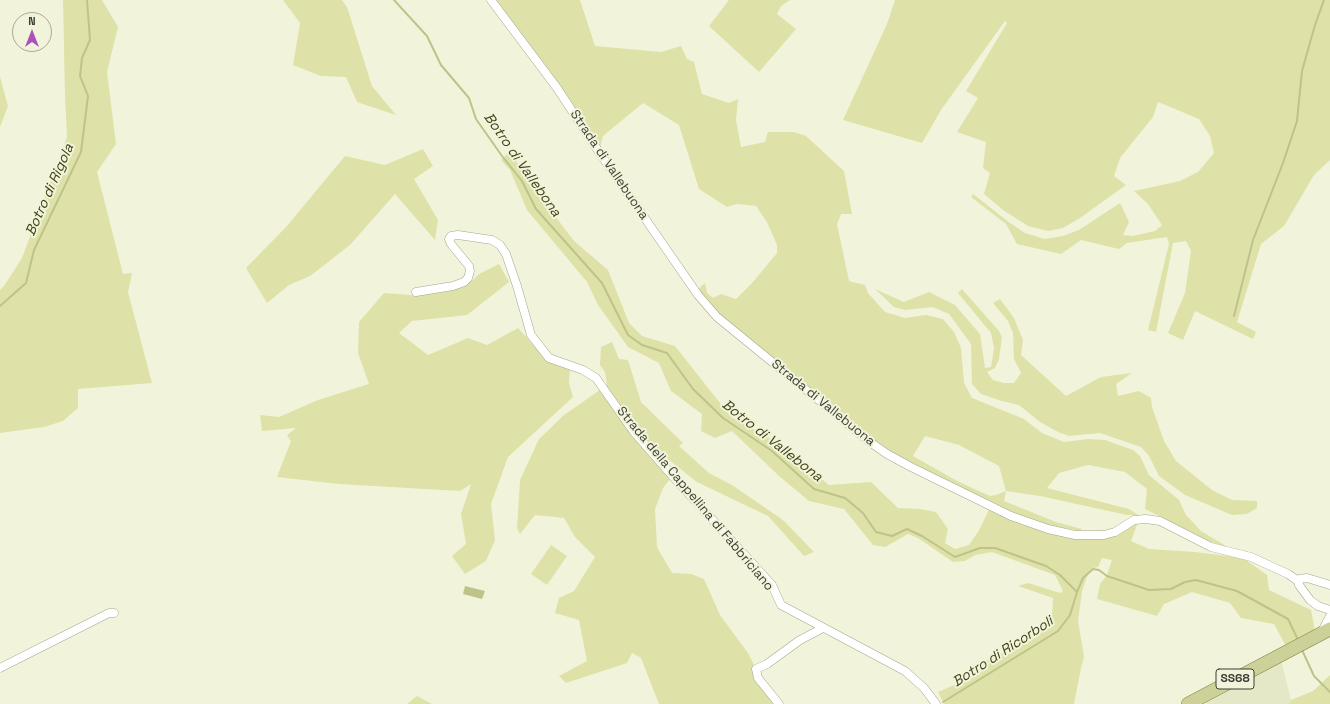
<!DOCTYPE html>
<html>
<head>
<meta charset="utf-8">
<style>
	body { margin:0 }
	#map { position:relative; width:1330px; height:704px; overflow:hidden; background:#f1f4da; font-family:"Space Grotesk",sans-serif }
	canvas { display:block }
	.north { position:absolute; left:12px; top:12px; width:40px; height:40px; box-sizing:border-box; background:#f1f4da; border:1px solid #a9ab98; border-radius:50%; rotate:0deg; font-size:11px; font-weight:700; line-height:16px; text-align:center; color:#3d3e34 }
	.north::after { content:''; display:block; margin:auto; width:14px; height:18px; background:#ac50bb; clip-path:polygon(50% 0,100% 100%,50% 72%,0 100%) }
</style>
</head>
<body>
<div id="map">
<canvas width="1330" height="704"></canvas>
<div class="north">N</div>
</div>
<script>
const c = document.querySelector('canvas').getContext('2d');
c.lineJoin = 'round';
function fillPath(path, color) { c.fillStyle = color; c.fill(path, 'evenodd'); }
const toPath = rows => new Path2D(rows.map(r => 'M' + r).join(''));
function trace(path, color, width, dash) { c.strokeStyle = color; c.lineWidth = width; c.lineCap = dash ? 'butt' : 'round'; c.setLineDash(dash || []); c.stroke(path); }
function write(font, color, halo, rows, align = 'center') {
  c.font = font + ' "Space Grotesk",sans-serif'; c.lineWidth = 4; c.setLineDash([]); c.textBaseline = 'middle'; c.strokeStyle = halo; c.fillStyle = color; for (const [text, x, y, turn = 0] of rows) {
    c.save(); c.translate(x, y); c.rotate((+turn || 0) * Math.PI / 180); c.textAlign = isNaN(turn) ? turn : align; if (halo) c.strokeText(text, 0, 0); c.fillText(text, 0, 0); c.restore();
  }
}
fillPath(toPath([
	[1279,651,1291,700,1289,704,1207,704,1200,694]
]), '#e5e8c7');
fillPath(toPath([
	[63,0,102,0,118,27,107,72,116,144,97,172,123,274,132,273,128,292,152,383,78,389,78,408,63,421,44,427,0,433,0,290,4,286,22,258,67,137,65,96],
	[283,0,342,0,347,7,372,86,396,115,357,102,346,77,321,76,293,65,300,23],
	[495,0,580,0,595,46,661,52,681,46,687,59,694,62,702,94,729,103,738,99,736,120,741,147,765,142,768,132,794,132,806,136,844,171,852,214,841,214,837,224,849,281,865,285,868,293,885,312,905,318,926,315,943,319,954,332,961,348,964,383,972,398,1024,419,1042,433,1064,442,1088,439,1105,440,1133,450,1140,456,1149,475,1179,500,1186,515,1201,531,1231,549,1209,541,1145,509,1147,489,1125,472,1088,465,1059,473,1047,488,1129,509,1138,515,1127,515,1040,496,1006,491,1004,501,1056,522,1082,529,1080,531,1045,524,1019,515,904,460,866,434,832,405,757,346,727,321,712,307,698,289,705,283,707,293,713,298,721,294,736,299,753,282,777,253,777,245,767,222,756,206,737,204,727,207,699,189,679,125,643,103,603,136,599,152],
	[925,436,959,445,999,466,1006,491,996,495,990,496,959,482,913,456],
	[729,0,790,0,781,6,777,14,796,29,759,72,709,26],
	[895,0,1330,0,1330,160,1314,175,1284,226,1261,244,1237,322,1256,332,1253,339,1195,311,1183,340,1168,333,1185,293,1191,251,1186,241,1173,243,1156,332,1148,330,1169,244,1167,237,1127,243,1119,249,1081,240,1061,254,1017,244,1006,224,971,197,973,194,1010,223,1025,233,1045,239,1063,236,1079,230,1120,203,1129,222,1123,235,1133,236,1155,231,1162,225,1148,204,1134,191,1180,181,1198,172,1214,153,1210,136,1199,119,1158,102,1153,117,1120,158,1114,176,1126,185,1080,218,1063,228,1048,231,1028,226,1003,210,984,194,990,173,983,168,986,142,957,132,978,98,966,91,1007,23,1005,21,941,110,922,143,843,120,887,24],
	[0,77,8,106,0,127],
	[423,149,433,166,414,179,438,220,435,240,395,194,350,245,310,276,289,285,267,303,246,268,287,226,345,156,385,165],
	[507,154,516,160,523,174,574,241,608,270,629,323,642,336,675,346,731,417,775,441,829,485,871,482,898,508,920,509,936,512,948,529,945,543,955,549,969,545,978,532,989,510,1014,521,1048,531,1123,532,1138,522,1131,541,1149,549,1195,552,1243,558,1267,575,1269,590,1311,610,1315,631,1286,646,1274,624,1241,618,1230,603,1192,592,1164,604,1157,616,1097,599,1100,584,1107,575,1112,560,1102,558,1098,567,1093,568,1089,571,1082,591,1078,621,1084,657,1081,668,1074,704,944,704,938,692,980,674,983,662,1033,638,1052,617,1053,598,1018,586,1028,583,1060,593,1063,591,1055,575,992,552,975,555,965,561,953,562,918,538,908,534,885,547,873,545,844,509,809,501,779,476,732,431,715,438,701,431,702,414,671,391,659,363,628,347,598,305,587,282,527,210,510,170,501,160],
	[499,264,509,282,467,315,412,321,399,333,428,355,468,338,487,345,518,328,544,357,570,368,569,383,573,397,508,457,491,504,495,540,486,561,465,574,452,556,466,544,461,514,471,484,460,491,339,484,277,477,291,441,287,435,296,428,262,431,260,415,279,417,318,400,369,384,358,353,359,322,384,293,411,295,446,292,463,286,473,280,479,274],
	[875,289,904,302,929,292,955,305,980,334,985,368,991,367,994,348,991,333,958,293,962,289,999,331,1002,337,999,359,995,368,987,372,993,380,1004,383,1014,383,1021,373,1014,359,1013,333,1008,321,993,303,1000,299,1014,318,1023,340,1021,355,1066,396,1101,377,1132,373,1116,384,1118,396,1139,391,1151,398,1152,407,1164,441,1176,461,1212,490,1232,500,1257,501,1257,508,1247,514,1232,515,1185,495,1159,476,1149,456,1141,447,1100,433,1069,436,1058,432,1040,422,1019,405,1002,401,981,394,972,384,971,344,949,314,933,307,905,310,894,307],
	[612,342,619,359,628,360,641,402,683,443,679,446,709,473,732,485,783,520,814,552,804,556,768,516,697,482,659,452,650,456,671,478,663,488,655,509,657,547,672,573,691,574,704,579,720,615,748,653,774,704,659,704,641,658,632,653,627,663,566,683,559,676,587,661,579,620,555,613,559,598,574,591,595,557,575,537,564,518,535,515,520,534,517,528,520,480,539,439,564,415,607,385,605,372,600,365,601,347],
	[551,545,567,556,547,585,531,574],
	[1330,675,1330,704,1289,704,1291,700,1313,691],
	[417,696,432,704,407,704]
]), '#dee2a9');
fillPath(toPath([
	[465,586,485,591,482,599,463,594]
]), '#bfc389');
trace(toPath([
	[394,0,427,36,441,65,469,98,476,119,502,156,522,181,536,209,602,283,628,335,642,345,667,353,693,389,723,418,772,451,814,489,845,498,863,513,876,532,892,536,907,529,922,536,955,557,980,548,995,548,1046,566,1060,575,1077,592,1083,578,1093,569,1099,570,1107,576,1149,590,1171,589,1185,582,1196,580,1237,591,1288,619,1298,640],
	[0,306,26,283,34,250,81,152,88,96,80,76,82,58,90,40,87,0],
	[1234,316,1253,240,1283,163,1297,121,1302,71,1315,25,1324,0],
	[1302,650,1314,676,1330,692],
	[943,702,1058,631,1070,615,1077,592]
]), '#bfc389', 2);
const minor = toPath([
	[491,0,557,88,599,152,698,295,717,317,870,442,887,454,911,467,1011,516,1048,529,1075,535,1104,535,1115,532,1134,520,1146,519,1160,521,1211,547,1251,557,1288,574,1298,581],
	[416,292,453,286,464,282,468,278,470,271,469,266,451,244,449,239,451,236,458,235,492,240,500,245,506,254,517,286,531,335,549,358,583,370,596,378,634,432,677,481,772,585,781,605,905,671,924,688,936,704],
	[1298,581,1299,585,1310,600,1318,606,1330,610],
	[1298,581,1299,579,1307,578,1330,585],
	[1321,633,1330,616],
	[0,668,109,613,114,613],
	[779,704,758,678,756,669,767,664,800,640,823,628]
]);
const primary = toPath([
	[1188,704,1330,629]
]);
trace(minor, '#a4a68f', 9);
trace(primary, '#858949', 14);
trace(minor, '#fff', 8);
trace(primary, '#cdd098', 13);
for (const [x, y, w] of [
	[1235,679,38]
]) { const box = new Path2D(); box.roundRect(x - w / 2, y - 10, w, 20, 3); c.fillStyle = '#f1f4da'; c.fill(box); trace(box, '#3d3e34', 1); }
write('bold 12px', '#3d3e34', null, [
	["SS68",1235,679]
]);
write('13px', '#3d3e34', '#f1f4da', [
	["Strada di Vallebuona",609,165,56],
	["Strada di Vallebuona",823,403,39],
	["Strada della Cappellina di Fabbriciano",695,499,50]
]);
write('italic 14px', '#404216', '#f1f4da', [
	["Botro di Vallebona",522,165,55],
	["Botro di Rigola",50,190,-66],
	["Botro di Vallebona",772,441,38],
	["Botro di Ricorboli",1003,652,-33]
]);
</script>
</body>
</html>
